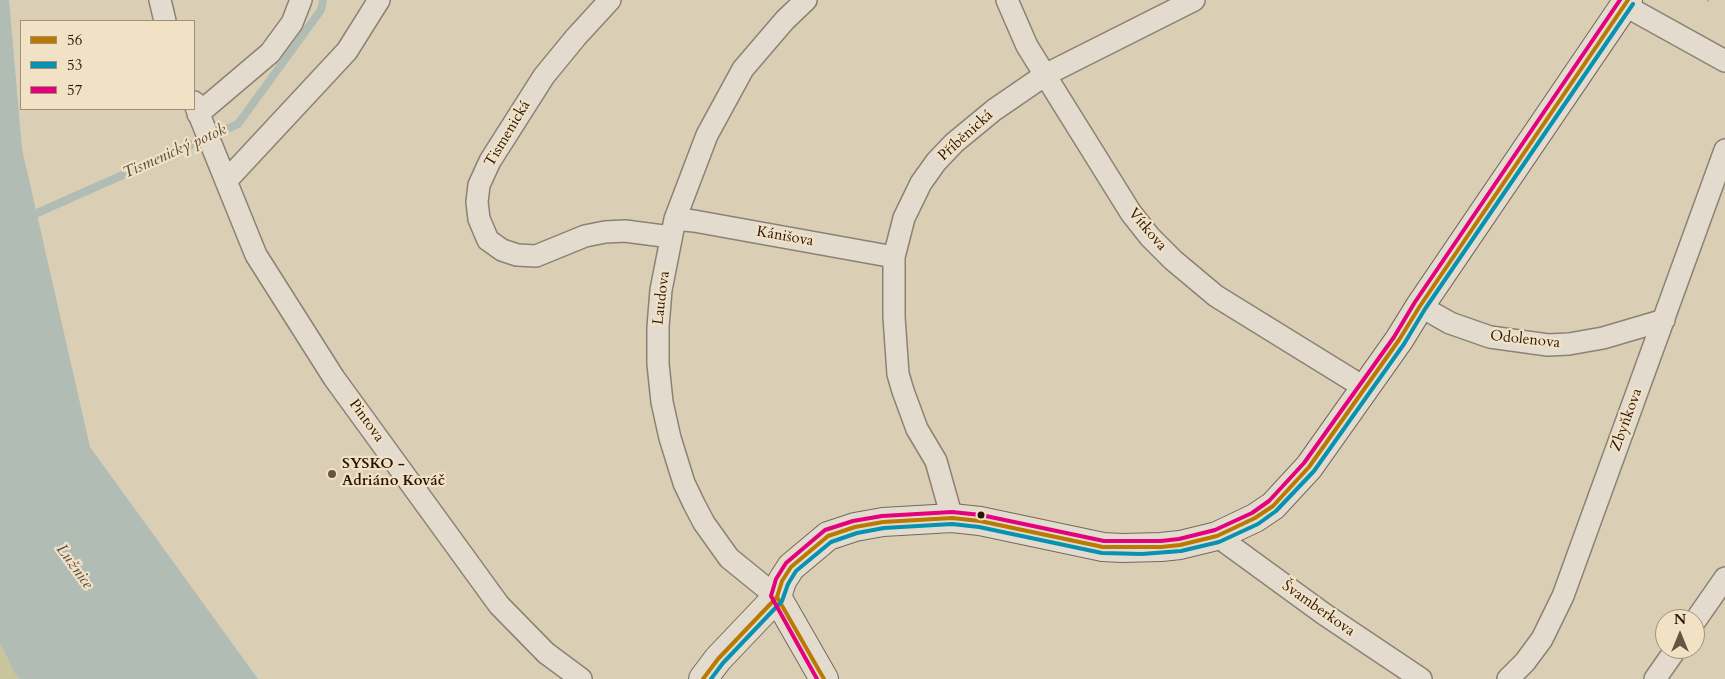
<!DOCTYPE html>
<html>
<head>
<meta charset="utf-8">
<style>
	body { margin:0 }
	#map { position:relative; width:1725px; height:679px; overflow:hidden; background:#daceb5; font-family:Cardo,serif }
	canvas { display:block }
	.legend { position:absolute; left:20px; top:20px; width:175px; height:90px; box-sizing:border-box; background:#f1e2c5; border:1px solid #a18f79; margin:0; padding:6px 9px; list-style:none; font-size:15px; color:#2a1308 }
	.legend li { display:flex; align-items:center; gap:10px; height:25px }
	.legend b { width:25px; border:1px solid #a18f79 }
	.north { position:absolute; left:1655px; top:609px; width:50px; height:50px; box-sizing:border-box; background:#f1e2c5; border:1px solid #a18f79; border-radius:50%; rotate:0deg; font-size:14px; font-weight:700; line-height:20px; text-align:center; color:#2a1308 }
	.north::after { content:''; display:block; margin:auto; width:18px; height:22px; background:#685445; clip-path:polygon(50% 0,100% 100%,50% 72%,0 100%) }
</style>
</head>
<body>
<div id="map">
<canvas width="1725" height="679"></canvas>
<ul class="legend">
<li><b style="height:6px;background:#ba7a02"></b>56</li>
<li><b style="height:6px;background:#0692b0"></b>53</li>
<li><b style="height:6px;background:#e5007d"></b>57</li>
</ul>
<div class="north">N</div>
</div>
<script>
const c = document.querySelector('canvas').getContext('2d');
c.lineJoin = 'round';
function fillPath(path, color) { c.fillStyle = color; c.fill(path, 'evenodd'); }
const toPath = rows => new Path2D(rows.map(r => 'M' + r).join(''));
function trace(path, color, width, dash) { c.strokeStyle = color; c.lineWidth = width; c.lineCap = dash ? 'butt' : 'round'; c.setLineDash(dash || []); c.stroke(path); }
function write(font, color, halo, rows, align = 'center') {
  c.font = font + ' Cardo,serif'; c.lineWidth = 4.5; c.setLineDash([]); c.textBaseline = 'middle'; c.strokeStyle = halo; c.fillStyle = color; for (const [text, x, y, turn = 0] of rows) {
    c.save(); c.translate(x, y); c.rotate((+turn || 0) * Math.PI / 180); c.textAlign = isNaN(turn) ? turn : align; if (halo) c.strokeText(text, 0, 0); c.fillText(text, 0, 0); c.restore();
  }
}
fillPath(toPath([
	[0,643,15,674,20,679,0,679]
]), '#c8c49b');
fillPath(toPath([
	[0,0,9,0,22,149,90,447,258,679,20,679,15,674,0,643]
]), '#b0bcb4');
trace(toPath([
	[28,215,37,213,238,124,321,10,323,0]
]), '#b0bcb4', 8);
const street = toPath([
	[160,0,165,21],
	[610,0,576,37,544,76,490,161,479,185,477,202,479,219,488,240,502,250,517,255,536,256,585,236,605,232,625,231,671,237],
	[1007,0,1027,46,1131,213,1150,237,1173,260,1216,296,1365,388],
	[1624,5,1725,61],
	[194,102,256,255,334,378,499,605,546,653,581,679],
	[198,114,270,53,292,23,301,0],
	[226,181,347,51,379,0],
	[675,219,694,221,894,257],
	[1420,306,1450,323,1490,337,1548,345,1569,344,1603,338,1664,320],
	[952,518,936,461,917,429,903,391,898,374,894,317,894,257,904,218,921,183,936,162,954,143,994,110,1045,75,1194,0],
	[1217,536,1324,614,1421,679],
	[777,597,729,558,704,523,694,504,684,483,670,438,662,402,658,364,658,327,661,290,675,219,707,135,743,69,785,20,806,0],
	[1695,621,1725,578],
	[1508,679,1525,662,1542,639,1563,596,1725,150],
	[1655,679,1676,649]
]);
const secondary = toPath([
	[703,679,718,659,777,597],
	[824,679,777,597,782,581,791,567,828,536,855,527,883,522,952,518,980,521,1103,547,1122,548,1161,547,1180,545,1217,536,1255,518,1273,506,1309,467,1399,340,1420,306,1628,0]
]);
trace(street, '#8c8274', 24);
trace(secondary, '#73695c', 30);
trace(toPath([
	[1708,0,1709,1]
]), '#9e988d', 3, [1, 2.5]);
trace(street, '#e2dbce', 21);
trace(secondary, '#e2dbce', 28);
trace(toPath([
	[703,679,718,659,777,597],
	[824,679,777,597,782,581,791,567,828,536,855,527,883,522,952,518,980,521,1103,547,1161,547,1180,545,1217,536,1255,518,1273,506,1309,467,1399,340,1420,306,1628,0]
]), '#ba7a02', 4);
trace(toPath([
	[711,679,723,663,782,601,788,584,796,571,831,542,857,533,884,528,952,524,979,527,1102,553,1142,554,1181,551,1219,542,1258,524,1276,511,1314,471,1404,344,1425,309,1633,4]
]), '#0692b0', 4);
trace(toPath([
	[817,679,771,596,776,579,786,563,825,530,853,521,882,516,952,512,981,515,1104,541,1161,541,1179,539,1215,530,1252,513,1269,501,1304,463,1394,337,1415,302,1620,0]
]), '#e5007d', 4);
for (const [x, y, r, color] of [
	[332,474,5,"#685445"],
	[981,515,4.5,"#2a1308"]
]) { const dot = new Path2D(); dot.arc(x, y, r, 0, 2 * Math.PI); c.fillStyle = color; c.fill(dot); trace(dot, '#f1e2c5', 2); }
write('15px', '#2a1308', '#f1e2c5', [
	["Tismenická",508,134,-59],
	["Příběnická",966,136,-42],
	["Vítkova",1147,230,49],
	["Kánišova",785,237,10],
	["Laudova",662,298,-83],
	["Odolenova",1525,340,6],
	["Zbyňkova",1627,420,-70],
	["Pintova",366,421,54],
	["Švamberkova",1318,609,35]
]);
write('bold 15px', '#2a1308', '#f1e2c5', [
	["SYSKO -",342,465],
	["Adriáno Kováč",342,482]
], 'left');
write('italic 16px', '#534b44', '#f1e2c5', [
	["Tismenický potok",175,152,-24],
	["Lužnice",74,567,54]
]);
</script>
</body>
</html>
